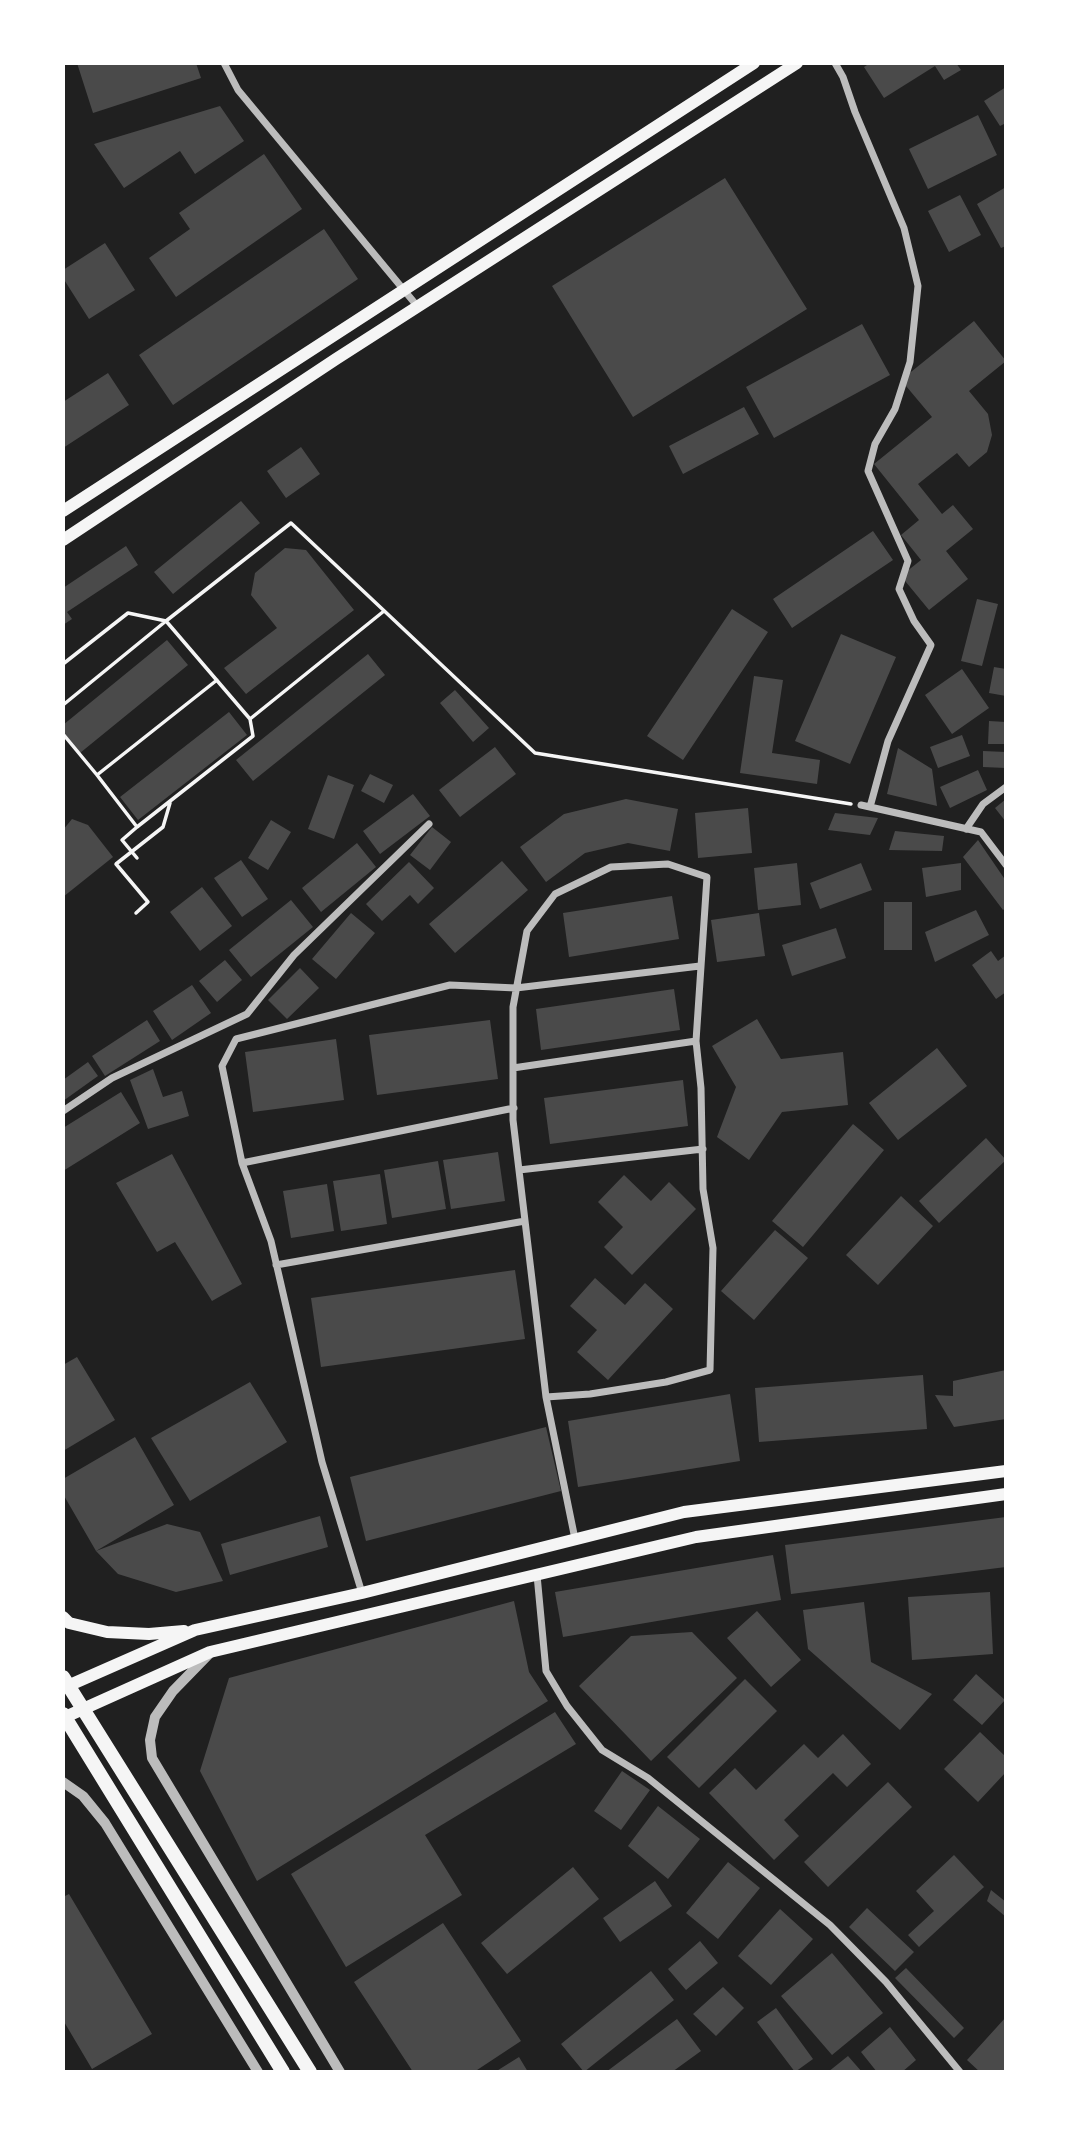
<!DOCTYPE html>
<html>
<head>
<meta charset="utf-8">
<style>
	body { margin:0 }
	#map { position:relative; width:1069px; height:2135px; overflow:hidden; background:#111; font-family:Arial,sans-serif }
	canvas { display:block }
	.frame { position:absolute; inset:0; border:65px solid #fff; pointer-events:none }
</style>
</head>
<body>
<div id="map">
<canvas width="1069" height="2135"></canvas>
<div class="frame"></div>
</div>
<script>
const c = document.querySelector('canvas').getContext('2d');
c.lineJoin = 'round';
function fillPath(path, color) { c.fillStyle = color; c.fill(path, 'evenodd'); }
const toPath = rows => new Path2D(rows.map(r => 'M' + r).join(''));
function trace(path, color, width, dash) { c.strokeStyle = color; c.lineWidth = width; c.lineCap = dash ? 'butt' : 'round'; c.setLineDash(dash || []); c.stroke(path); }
fillPath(toPath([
	[63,63,1006,63,1006,2072,63,2072]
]), '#202020');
fillPath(toPath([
	[77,63,196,63,201,78,93,113],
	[870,63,956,63,961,70,944,80,935,66,884,98,864,67],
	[1006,87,1006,123,1000,126,984,101],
	[220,106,244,141,195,174,180,151,124,188,94,144],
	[978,115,997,155,928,189,909,149],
	[264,154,302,209,176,297,149,258,190,229,179,213],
	[725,178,807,309,633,417,552,286],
	[1006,187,1006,246,1001,248,977,204],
	[960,195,981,235,949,252,928,211],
	[324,229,358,279,173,405,139,355],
	[105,243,135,290,89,319,63,278,63,270],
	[974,321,1006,361,969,391,988,414,992,435,987,452,969,467,957,453,918,484,942,514,953,505,973,529,946,551,968,579,929,610,901,576,921,560,901,535,919,520,874,464,932,417,901,380],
	[862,324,890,375,774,438,746,387],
	[108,373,129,405,63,448,63,402],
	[744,407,759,434,683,474,669,446],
	[301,447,320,474,286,498,267,471],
	[241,501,260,523,173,594,154,572],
	[873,531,893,560,792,628,773,599],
	[126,546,138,565,67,612,72,619,63,625,63,588],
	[285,548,306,550,354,610,246,694,224,668,277,628,251,595,255,573],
	[977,599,998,604,982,666,961,661],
	[732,609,768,632,683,760,647,736],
	[841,634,896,657,850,764,795,741],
	[167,640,188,665,80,753,63,732,63,725],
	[368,654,385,675,253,781,236,760],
	[994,667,1006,669,1006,696,989,693],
	[962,669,989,708,952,734,925,695],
	[754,676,783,680,772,753,820,760,817,784,740,773],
	[455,690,489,728,473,742,440,703],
	[229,712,247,735,138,820,120,797],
	[989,721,1006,722,1006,744,988,744],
	[962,735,970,756,938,768,930,747],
	[495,747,516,774,460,817,439,790],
	[898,748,932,769,937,806,887,794],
	[983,751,1006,752,1006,768,983,767],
	[978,770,987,790,950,808,940,787],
	[370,774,393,785,384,803,361,791],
	[328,775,354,785,334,839,308,829],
	[413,794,430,816,380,854,363,831],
	[626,799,678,809,670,851,628,843,585,853,546,882,520,847,564,814],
	[1006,799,1006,822,995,808],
	[748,808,752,853,698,858,695,813],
	[835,813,878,818,870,835,828,830],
	[72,819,88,825,113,857,63,897,63,830],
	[271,820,291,832,268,870,248,858],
	[432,827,451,842,430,870,410,855],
	[895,831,944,836,942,851,889,850],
	[978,840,1006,881,1006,908,1003,910,963,857],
	[357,843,376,867,321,912,302,888],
	[241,860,268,899,242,917,214,878],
	[502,861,528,890,455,953,429,924],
	[409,862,434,888,418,904,410,895,382,921,366,904],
	[797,863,801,905,758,910,754,868],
	[861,863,872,890,820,909,810,883],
	[961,863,961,890,926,897,922,868],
	[202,887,232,926,200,951,170,912],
	[672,896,679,939,569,957,563,913],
	[291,900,313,927,251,977,229,950],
	[884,902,912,902,912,950,884,950],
	[976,910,989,935,935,962,925,932],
	[351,913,375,933,336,979,312,959],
	[759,913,765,956,717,962,711,920],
	[836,928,846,958,792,976,782,945],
	[991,951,998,961,1006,955,1006,992,996,999,972,965],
	[225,960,242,980,217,1002,199,981],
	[300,968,319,988,287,1019,268,1000],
	[192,985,211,1013,172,1040,153,1011],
	[674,989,680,1030,541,1050,536,1009],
	[757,1019,781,1059,843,1052,848,1105,782,1112,749,1160,717,1137,736,1087,712,1046],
	[147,1020,160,1041,105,1076,92,1056],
	[490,1020,498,1079,377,1095,369,1035],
	[336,1039,344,1100,253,1112,245,1052],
	[937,1048,967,1086,898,1140,869,1103],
	[88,1062,98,1076,63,1101,63,1080],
	[153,1069,163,1097,182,1091,189,1116,148,1129,130,1080],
	[683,1080,688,1126,550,1144,544,1098],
	[121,1092,140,1123,63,1171,63,1128],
	[853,1124,884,1150,803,1247,772,1221],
	[986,1138,1006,1160,939,1223,919,1201],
	[498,1152,505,1201,451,1209,443,1160],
	[172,1154,242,1284,212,1301,175,1242,157,1252,116,1183],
	[438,1161,446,1209,392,1218,384,1170],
	[380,1174,387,1224,341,1231,333,1181],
	[624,1175,651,1201,669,1182,696,1209,632,1275,604,1247,623,1227,598,1202],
	[327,1184,334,1231,291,1238,283,1191],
	[901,1196,933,1226,878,1285,846,1255],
	[775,1230,808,1258,754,1320,721,1291],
	[515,1270,525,1339,321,1367,311,1298],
	[595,1278,625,1305,645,1283,673,1309,608,1380,577,1352,597,1330,570,1306],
	[77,1357,115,1420,63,1451,63,1365],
	[1006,1370,1006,1419,954,1427,935,1395,953,1396,953,1381],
	[923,1375,927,1429,759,1442,755,1388],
	[250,1382,287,1442,190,1501,151,1438],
	[730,1394,740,1461,578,1487,568,1421],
	[546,1427,561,1491,366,1541,350,1477],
	[135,1437,174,1505,96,1551,167,1524,200,1532,223,1581,176,1592,118,1574,96,1551,63,1494,63,1479],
	[320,1516,328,1547,230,1575,221,1544],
	[1006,1517,1006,1567,791,1594,785,1545],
	[773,1555,781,1600,563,1637,555,1592],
	[990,1592,993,1654,912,1660,908,1597],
	[514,1601,529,1672,548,1701,257,1881,200,1771,229,1678],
	[864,1602,871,1662,932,1694,900,1730,808,1649,803,1610],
	[757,1611,801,1660,771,1687,727,1638],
	[692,1632,737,1678,651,1761,579,1686,631,1636],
	[976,1674,1005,1700,982,1725,953,1700],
	[745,1679,777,1711,699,1788,667,1757],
	[555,1712,576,1744,425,1835,462,1895,346,1967,291,1874],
	[980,1732,1006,1757,1006,1772,978,1802,944,1769],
	[843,1734,871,1764,847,1787,833,1773,784,1820,799,1836,774,1860,709,1793,735,1768,756,1790,804,1744,818,1758],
	[622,1771,650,1790,621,1830,594,1811],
	[888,1782,912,1807,828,1887,804,1862],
	[658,1806,700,1839,668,1879,628,1846],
	[954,1855,984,1887,919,1947,908,1935,934,1911,916,1891],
	[728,1862,760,1888,718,1939,686,1913],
	[573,1867,599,1899,507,1974,481,1943],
	[655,1881,672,1906,620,1942,603,1918],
	[991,1890,1006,1902,1006,1917,987,1901],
	[69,1894,152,2034,92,2069,63,2020,63,1897],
	[867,1908,914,1952,895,1971,849,1927],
	[780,1909,813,1939,771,1985,738,1956],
	[443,1923,521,2041,474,2072,413,2072,354,1982],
	[700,1941,718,1963,686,1990,668,1969],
	[832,1953,883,2013,832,2055,781,1996],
	[906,1968,964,2028,954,2038,895,1978],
	[651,1971,674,2000,584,2072,561,2044],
	[723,1987,744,2008,716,2036,693,2014],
	[776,2008,813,2059,795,2072,757,2022],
	[1006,2017,1006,2072,980,2072,967,2060],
	[677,2019,701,2051,672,2072,606,2072],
	[890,2027,916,2060,902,2072,877,2072,861,2052],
	[848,2056,862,2072,828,2072],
	[519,2057,528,2072,495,2072]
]), '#4a4a4a');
trace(toPath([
	[63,664,128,613,166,621,291,523,535,753,851,804],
	[63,705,166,621,250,719,384,611],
	[63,734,97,775,217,680],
	[97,775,137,827,253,736,250,719],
	[137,827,122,840,137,858],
	[136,913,148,902,116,864,163,827,170,803]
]), '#f5f5f5', 3.5);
trace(toPath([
	[224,63,238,90,418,307],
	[835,63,843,77,855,112,904,228,918,286,910,362,895,409,875,444,868,471,908,561,899,589,914,621,931,645,888,741,870,807],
	[861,805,981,832,1006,865],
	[966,829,983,804,1006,787],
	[513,1068,696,1041],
	[63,1111,112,1078,247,1014,294,955,429,824],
	[242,1163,514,1108],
	[519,1170,703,1149],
	[276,1265,525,1221],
	[546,1397,590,1394,666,1382,710,1370,713,1248,703,1189,701,1088,696,1041,707,877,668,864,611,867,555,894,527,931,513,1007,513,1120,546,1397,575,1539],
	[537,1575,546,1671,567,1706,602,1750,648,1778,830,1925,886,1982,960,2072],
	[362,1593,322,1462,271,1241,242,1163,222,1066,236,1039,450,985,516,988,700,966]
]), '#bcbcbc', 7);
trace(toPath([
	[209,1654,173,1691,155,1717,150,1740,152,1758,340,2072],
	[63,1782,83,1796,105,1823,258,2072]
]), '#bcbcbc', 10);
trace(toPath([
	[63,511,754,63],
	[63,540,336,359,797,63],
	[63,1617,69,1623,107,1632,149,1634,184,1631],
	[63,1688,195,1630,362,1593,684,1512,1006,1471],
	[63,1718,210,1652,696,1537,1006,1494]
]), '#f5f5f5', 12);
trace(toPath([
	[63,1677,310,2072],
	[63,1714,283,2072]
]), '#f5f5f5', 14);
</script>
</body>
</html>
